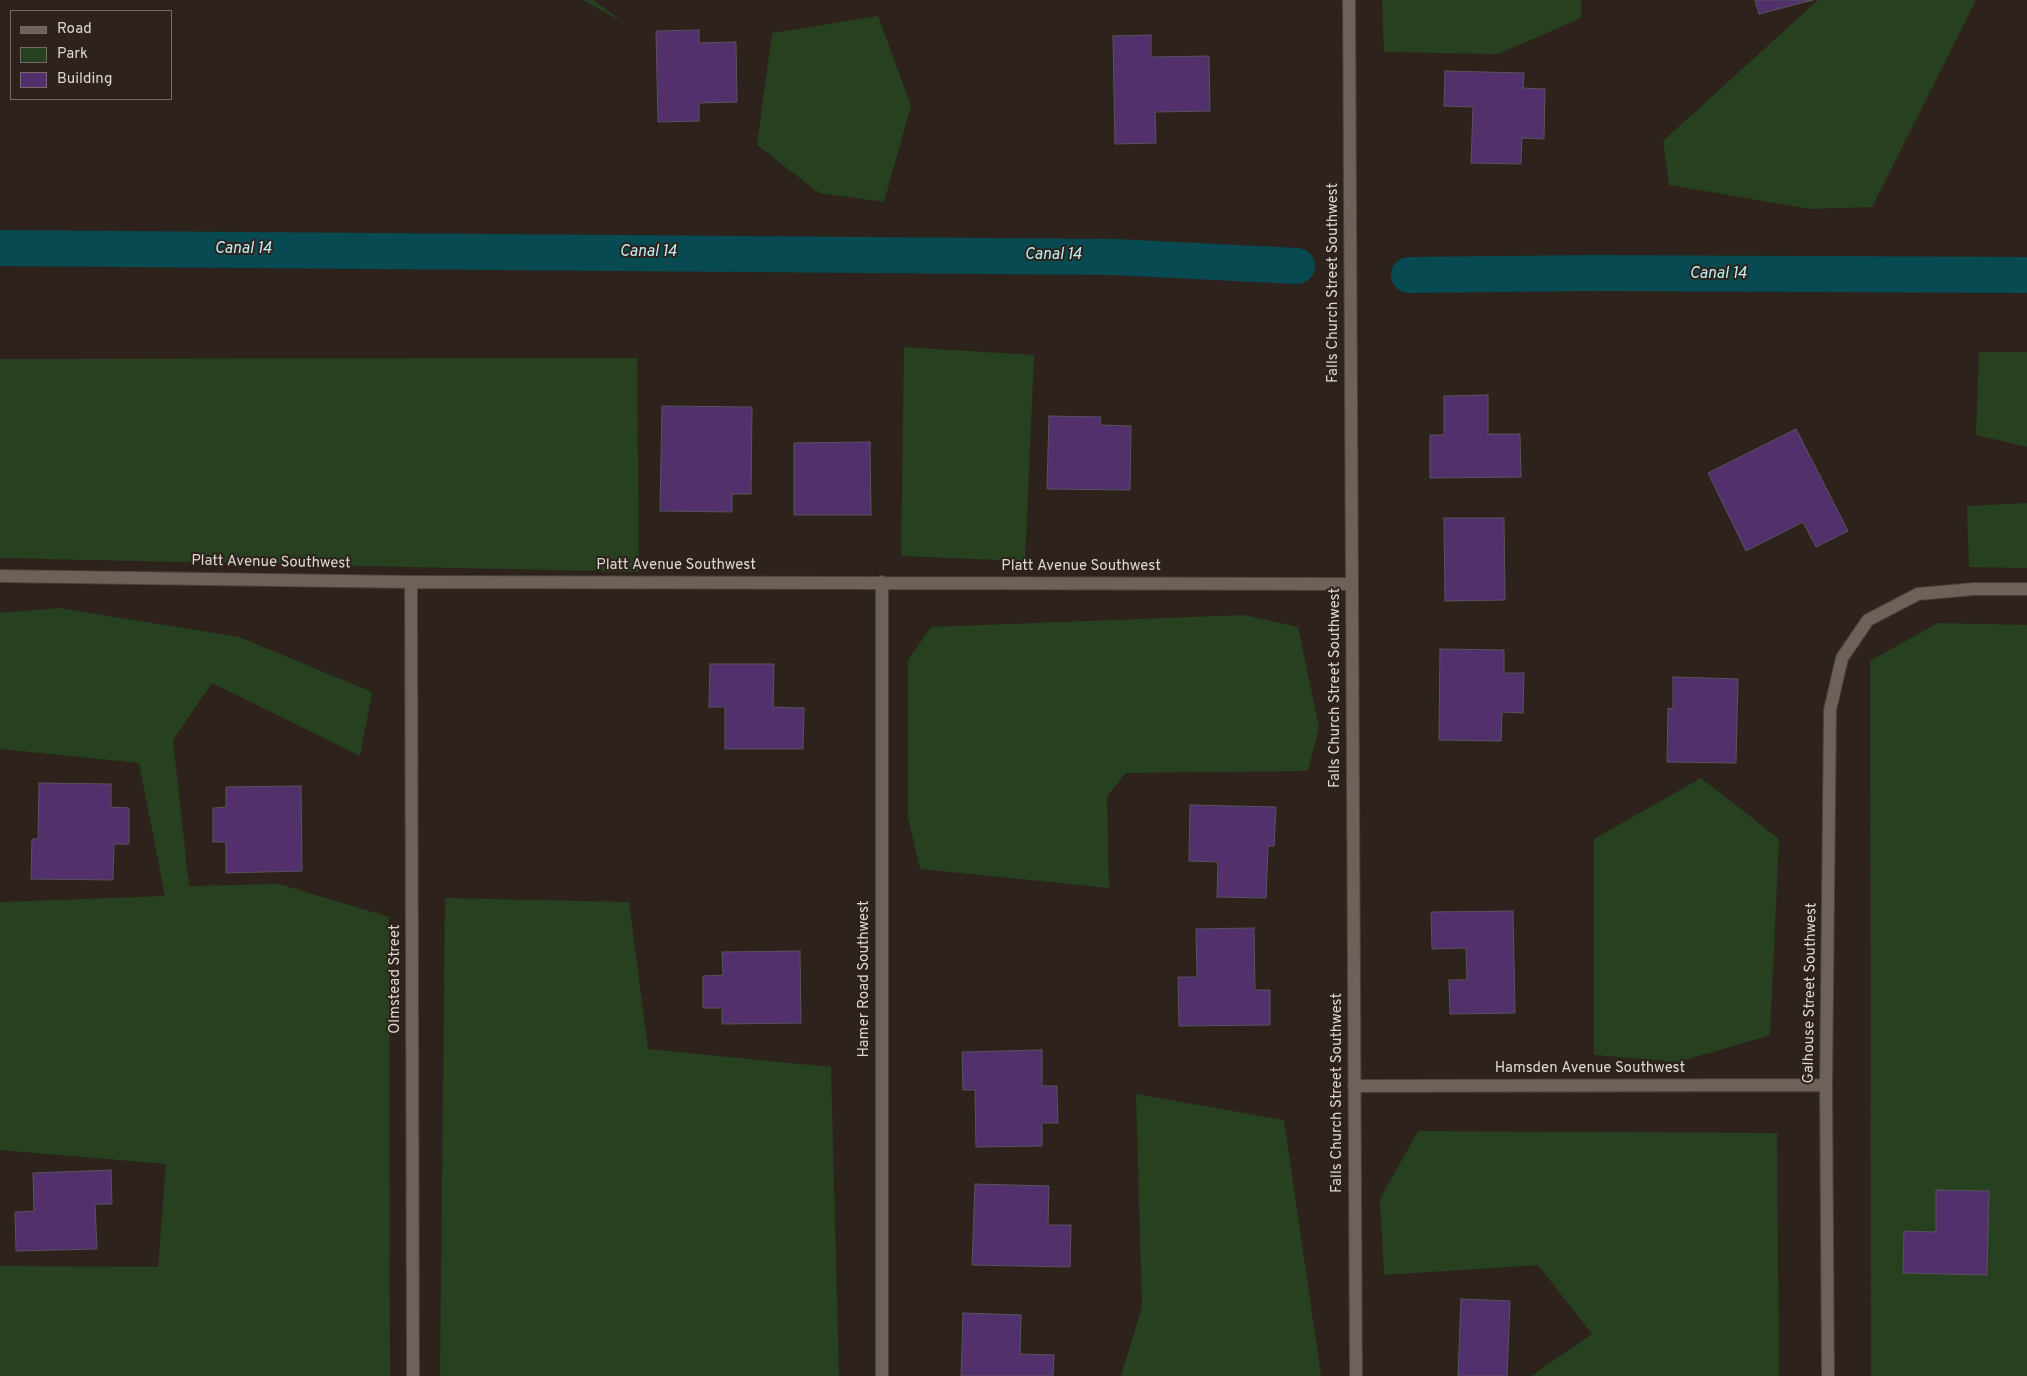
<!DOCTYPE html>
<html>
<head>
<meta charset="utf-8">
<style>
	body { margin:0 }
	#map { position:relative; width:2027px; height:1376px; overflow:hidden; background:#2d231c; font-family:Overpass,sans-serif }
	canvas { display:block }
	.legend { position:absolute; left:10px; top:10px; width:162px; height:90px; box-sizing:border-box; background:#2d231c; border:1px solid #746b65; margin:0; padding:6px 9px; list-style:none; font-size:15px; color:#ded7d2 }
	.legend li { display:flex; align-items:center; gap:10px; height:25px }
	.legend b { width:25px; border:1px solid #746b65 }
</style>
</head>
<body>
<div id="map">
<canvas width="2027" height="1376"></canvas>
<ul class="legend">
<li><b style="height:6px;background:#6d6159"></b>Road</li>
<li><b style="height:14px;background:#264020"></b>Park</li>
<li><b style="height:14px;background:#51306b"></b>Building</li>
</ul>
</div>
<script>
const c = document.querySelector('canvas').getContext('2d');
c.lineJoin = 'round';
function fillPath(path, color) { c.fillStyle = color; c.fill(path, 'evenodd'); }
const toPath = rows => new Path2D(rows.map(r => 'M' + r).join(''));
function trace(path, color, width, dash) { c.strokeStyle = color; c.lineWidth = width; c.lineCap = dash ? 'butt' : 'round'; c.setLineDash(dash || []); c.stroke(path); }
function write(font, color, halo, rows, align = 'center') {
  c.font = font + ' Overpass,sans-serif'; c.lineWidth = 4; c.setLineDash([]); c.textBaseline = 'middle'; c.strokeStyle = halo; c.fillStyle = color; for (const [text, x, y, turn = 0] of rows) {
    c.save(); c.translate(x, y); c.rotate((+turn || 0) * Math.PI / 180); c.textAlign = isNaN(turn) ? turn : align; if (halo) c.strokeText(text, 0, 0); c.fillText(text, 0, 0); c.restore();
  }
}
fillPath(toPath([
	[583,0,594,0,622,22],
	[1382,0,1581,0,1581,18,1498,54,1384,52],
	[1818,0,1976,0,1872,207,1810,209,1669,185,1663,141],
	[878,16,911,106,884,202,819,193,757,145,772,33],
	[904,347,1034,355,1025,561,901,556],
	[1979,352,2027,352,2027,447,1976,435],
	[637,358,639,572,0,558,0,359],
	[2027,503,2027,568,1969,567,1967,506],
	[59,608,239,637,372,692,360,756,212,683,173,740,189,886,279,884,389,917,390,1376,0,1376,0,1266,158,1267,166,1164,0,1150,0,902,165,896,139,763,0,749,0,613],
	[1244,615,1298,627,1319,727,1308,771,1126,773,1107,796,1109,888,920,869,908,817,908,660,931,627],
	[1938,623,2027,625,2027,1376,1871,1376,1870,661],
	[1701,778,1779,839,1770,1035,1679,1062,1594,1055,1594,839],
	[445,898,629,902,648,1049,831,1067,839,1376,440,1376],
	[1136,1094,1284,1120,1321,1376,1121,1376,1142,1307],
	[1418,1131,1777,1133,1779,1376,1531,1376,1592,1334,1538,1265,1384,1275,1380,1199]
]), '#264020');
trace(toPath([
	[0,248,1114,257,1297,266],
	[1409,275,1591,273,2027,275]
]), '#074a51', 36);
const building = toPath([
	[1755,0,1813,0,1759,14,1755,0],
	[699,30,699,43,736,42,737,102,699,103,699,121,658,122,656,31,699,30],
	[1151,35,1151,57,1209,56,1210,111,1155,112,1156,143,1115,144,1113,36,1151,35],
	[1445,71,1524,73,1523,88,1545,89,1544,139,1522,138,1521,164,1471,163,1473,107,1444,106,1445,71],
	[1488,395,1488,434,1520,434,1521,477,1430,478,1430,435,1444,435,1444,396,1488,395],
	[662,406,752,407,751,494,732,494,732,512,660,511,662,406],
	[1049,416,1101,417,1100,425,1131,426,1130,490,1047,489,1049,416],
	[1796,429,1848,531,1816,547,1803,522,1746,551,1708,473,1796,429],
	[870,442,871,515,794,515,794,443,870,442],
	[1444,518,1504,518,1505,600,1445,601,1444,518],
	[1440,649,1504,650,1504,673,1524,673,1523,713,1502,712,1501,741,1439,740,1440,649],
	[710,664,774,664,773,707,804,708,803,749,725,749,725,707,709,707,710,664],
	[1673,677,1738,679,1736,763,1667,762,1668,708,1673,709,1673,677],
	[39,783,111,784,111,807,129,808,129,844,114,844,113,880,31,879,32,839,38,839,39,783],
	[301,786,302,871,226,873,226,842,213,842,213,808,226,807,226,787,301,786],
	[1190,805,1276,807,1274,846,1268,846,1266,898,1217,897,1218,862,1189,861,1190,805],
	[1513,911,1515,1013,1450,1014,1449,980,1467,980,1466,948,1432,949,1431,912,1513,911],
	[1254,928,1255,990,1270,990,1270,1025,1179,1026,1178,977,1197,977,1196,929,1254,928],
	[800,951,801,1023,722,1024,722,1008,703,1008,703,976,723,975,722,952,800,951],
	[1042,1050,1042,1086,1057,1086,1058,1123,1042,1123,1042,1146,976,1147,975,1090,963,1090,962,1052,1042,1050],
	[111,1170,112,1204,95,1204,97,1249,16,1251,15,1212,34,1211,33,1173,111,1170],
	[975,1184,1049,1186,1048,1225,1071,1225,1070,1267,972,1265,975,1184],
	[1936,1190,1989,1191,1987,1275,1903,1273,1904,1231,1936,1232,1936,1190],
	[1461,1299,1510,1301,1507,1376,1458,1376,1461,1299],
	[963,1313,1021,1315,1020,1354,1054,1355,1053,1376,961,1376,963,1313]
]);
fillPath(building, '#51306b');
trace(building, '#59535f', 1);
const street = toPath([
	[1349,0,1356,1376],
	[0,576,411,582,1352,584],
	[411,582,413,1376],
	[882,582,882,1376],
	[1354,1086,1826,1085],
	[1828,1376,1826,1085,1830,710,1842,658,1868,620,1918,594,1974,589,2027,589]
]);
trace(street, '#49413b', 14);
trace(street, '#6d6159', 12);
write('15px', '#ded7d2', '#2d231c', [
	["Falls Church Street Southwest",1334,283,-90],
	["Platt Avenue Southwest",271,563,1],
	["Platt Avenue Southwest",676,566],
	["Platt Avenue Southwest",1081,567],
	["Falls Church Street Southwest",1336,688,-90],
	["Olmstead Street",396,979,-90],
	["Hamer Road Southwest",865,979,-90],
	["Galhouse Street Southwest",1811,993,-89],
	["Hamsden Avenue Southwest",1590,1069],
	["Falls Church Street Southwest",1338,1093,-90]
]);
write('italic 16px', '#bceff6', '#2d231c', [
	["Canal 14",243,250],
	["Canal 14",648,253],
	["Canal 14",1053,256],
	["Canal 14",1718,275]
]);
</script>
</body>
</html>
